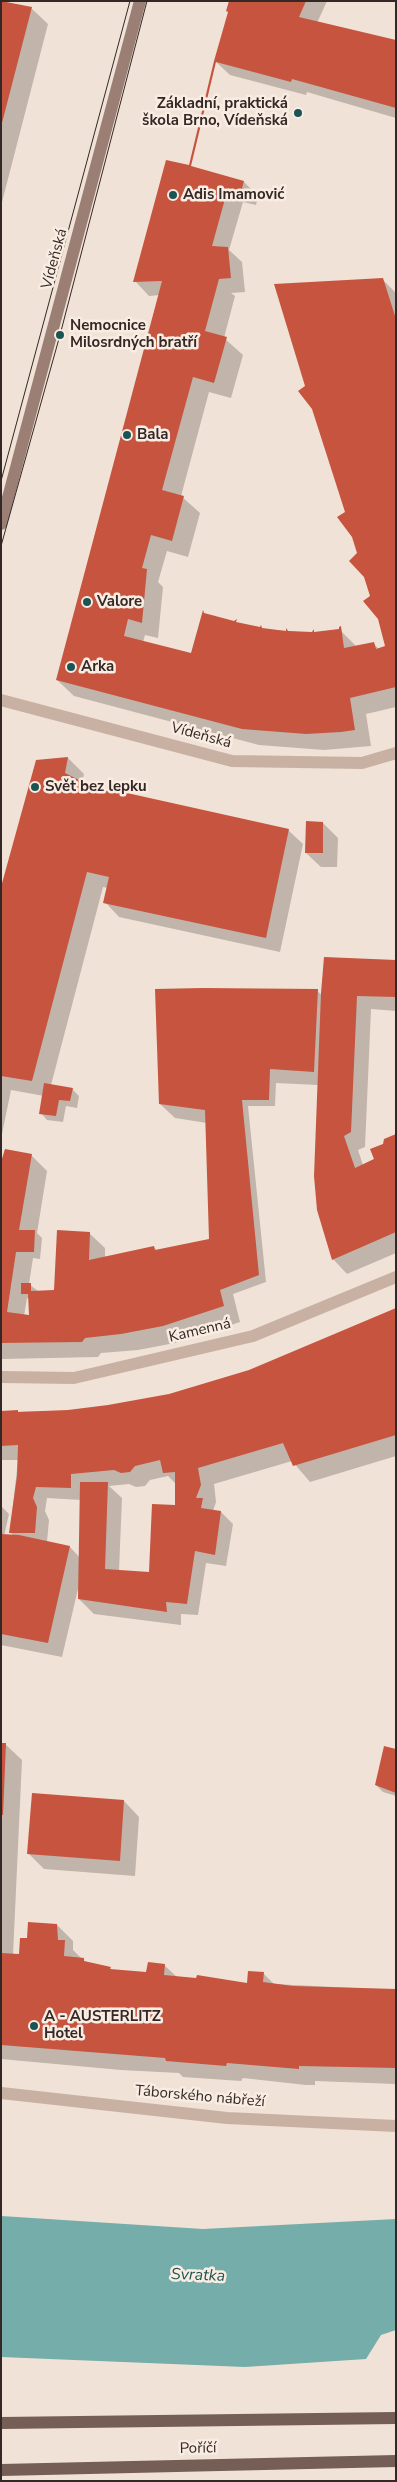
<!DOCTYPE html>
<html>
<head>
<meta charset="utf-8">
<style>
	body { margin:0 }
	#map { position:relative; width:397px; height:2482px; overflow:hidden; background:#f0e2d6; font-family:"Nunito Sans",sans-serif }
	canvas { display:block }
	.frame { position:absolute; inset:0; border:2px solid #332825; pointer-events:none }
</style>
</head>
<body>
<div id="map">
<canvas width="397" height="2482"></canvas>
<div class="frame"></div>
</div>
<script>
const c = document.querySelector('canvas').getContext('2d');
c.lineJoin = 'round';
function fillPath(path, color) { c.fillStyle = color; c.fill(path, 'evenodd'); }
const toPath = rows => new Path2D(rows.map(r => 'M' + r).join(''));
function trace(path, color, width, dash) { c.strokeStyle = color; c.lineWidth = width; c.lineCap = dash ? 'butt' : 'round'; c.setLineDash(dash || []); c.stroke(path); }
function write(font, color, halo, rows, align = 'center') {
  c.font = font + ' "Nunito Sans",sans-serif'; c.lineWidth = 5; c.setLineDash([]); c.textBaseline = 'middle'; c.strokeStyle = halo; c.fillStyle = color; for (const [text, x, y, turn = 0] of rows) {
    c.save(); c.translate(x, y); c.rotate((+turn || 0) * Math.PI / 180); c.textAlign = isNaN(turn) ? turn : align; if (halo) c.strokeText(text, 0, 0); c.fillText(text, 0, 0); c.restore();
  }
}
fillPath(toPath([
	[1,2216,203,2229,396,2219,396,2330,381,2335,366,2359,245,2367,1,2357]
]), '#75adab');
fillPath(toPath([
	[1,1,31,8,48,24,1,206],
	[230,1,327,1,317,23,396,41,396,118,307,92,306,95,230,75,215,61,229,13],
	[167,161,244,182,258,196,256,205,243,202,229,250,242,262,245,292,231,293,235,296,224,338,243,355,231,398,209,392,181,496,200,513,188,557,167,551,158,582,163,587,158,638,145,635,143,642,192,655,261,629,314,633,341,631,357,647,374,644,379,649,387,647,307,386,383,280,396,293,396,707,366,714,371,746,324,750,259,745,74,696,57,680,160,295,149,296,135,281],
	[68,758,84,774,82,783,99,791,288,830,303,844,280,952,119,917,105,902,108,888,103,887,51,1085,72,1089,79,1096,77,1108,66,1106,63,1122,47,1120,41,1113,44,1096,11,1090,1,1139,1,891,37,761],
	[323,823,338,838,337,867,321,867,306,853],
	[396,962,396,1011,371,1009,365,1147,358,1150,363,1165,373,1160,384,1145,396,1136,396,1253,347,1274,333,1259,318,1085,276,1083,275,1106,248,1106,266,1282,233,1294,240,1322,180,1342,138,1350,101,1353,98,1357,1,1359,1,1167,31,1155,47,1171,37,1233,42,1238,40,1259,33,1258,29,1284,39,1292,55,1292,89,1233,105,1248,105,1258,154,1247,157,1251,210,1240,207,1123,175,1118,160,1104,317,991,322,995],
	[27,1298,30,1300,31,1317,24,1316],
	[396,1309,396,1456,310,1482,292,1461,214,1484,216,1502,213,1511,221,1512,233,1524,226,1566,206,1563,198,1615,181,1614,181,1625,94,1614,79,1599,78,1589,62,1657,1,1645,1,1506,9,1514,4,1536,14,1536,10,1532,18,1460,1,1460,1,1412,67,1411,108,1407,169,1395,250,1371],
	[168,1476,177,1485,176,1508,151,1573,119,1571,122,1498,109,1486,129,1484,136,1487,145,1486,150,1480],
	[47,1498,81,1500,80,1558,70,1547,47,1542,49,1520,45,1511],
	[1,1744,5,1744,22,1760,13,1955,20,1955,28,1939,57,1925,73,1941,73,1950,81,1958,87,1963,110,1968,113,1971,148,1974,164,1965,177,1977,249,1984,264,1974,274,1984,396,1990,396,2084,315,2081,315,2085,306,2085,243,2078,241,2081,183,2077,179,2073,121,2070,1,2059],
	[396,1751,396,1796,383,1792,376,1785],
	[124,1801,139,1817,135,1876,44,1869,28,1853]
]), '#0003');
fillPath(toPath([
	[1,1,32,7,2,123,1,123],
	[229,1,306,1,299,17,396,40,396,108,292,79,291,82,216,62,191,166,244,181,241,192,228,188,212,246,228,247,231,278,219,279,205,331,227,337,214,383,193,377,162,490,184,496,172,541,151,535,142,568,147,569,142,623,128,619,124,636,191,653,203,610,204,613,234,621,237,619,236,622,260,627,261,625,262,628,286,631,286,628,288,631,312,632,314,629,314,632,339,629,339,627,341,626,344,648,374,642,376,649,385,646,378,619,363,601,370,596,364,577,349,561,357,553,352,537,337,517,345,512,312,409,298,391,305,386,274,284,383,278,396,319,396,687,350,698,355,730,341,732,306,734,242,729,56,680,162,281,133,282,166,160,189,165,214,61,228,12,226,11],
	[68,757,65,773,99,790,127,793,289,829,266,938,103,903,109,877,87,872,32,1081,1,1076,1,887,36,760],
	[306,821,323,822,323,853,305,853],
	[324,957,396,960,396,997,357,996,351,1132,344,1136,355,1168,374,1159,370,1149,383,1144,384,1139,396,1134,396,1232,332,1260,317,1210,314,1176,321,993],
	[202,988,318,989,314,1072,270,1069,269,1100,242,1100,259,1275,220,1290,224,1306,163,1326,121,1334,85,1338,82,1342,1,1343,1,1162,5,1149,32,1154,19,1230,35,1230,34,1252,16,1252,7,1312,29,1315,28,1294,21,1294,21,1283,31,1283,31,1291,54,1290,57,1230,90,1232,89,1260,154,1246,155,1250,209,1239,205,1110,159,1104,155,989],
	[44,1083,73,1088,70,1101,59,1100,56,1116,39,1114],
	[396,1308,396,1435,293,1466,283,1443,198,1468,201,1485,196,1498,203,1498,201,1508,221,1511,215,1555,195,1551,187,1604,166,1602,167,1612,78,1599,80,1482,108,1482,105,1569,149,1572,152,1504,175,1505,175,1472,163,1473,160,1460,135,1466,130,1472,121,1473,114,1470,71,1474,71,1488,36,1487,33,1498,37,1507,35,1533,9,1533,17,1476,18,1445,1,1446,1,1411,18,1410,18,1412,68,1410,108,1405,169,1394,249,1370],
	[1,1534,19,1535,70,1546,48,1643,1,1634],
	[1,1743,6,1743,3,1815,1,1815],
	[384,1746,396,1749,396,1793,375,1785],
	[32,1793,124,1800,120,1861,27,1854],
	[28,1922,57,1924,58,1940,65,1940,64,1956,84,1958,84,1961,111,1967,110,1969,146,1972,148,1962,165,1964,164,1975,196,1978,197,1975,247,1983,248,1971,264,1972,263,1982,293,1986,396,1989,396,2068,299,2066,299,2069,227,2063,226,2066,166,2061,165,2058,1,2045,1,1953,19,1954,20,1938,27,1938]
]), '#c6543e');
trace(toPath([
	[1,700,232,761,362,763,396,753],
	[1,1377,74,1378,253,1336,396,1277],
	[1,2093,227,2118,396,2126]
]), '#c8b1a2', 12);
trace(toPath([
	[1,524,140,1]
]), '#9b7f74', 12);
trace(toPath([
	[1,2423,396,2418],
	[1,2470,396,2461]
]), '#755e55', 12);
trace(toPath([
	[1,481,130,1],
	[1,546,60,335,147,1]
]), '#332825', 1);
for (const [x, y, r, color] of [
	[298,113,5,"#1b5453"],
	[173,195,5,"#1b5453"],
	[60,335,5,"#1b5453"],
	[127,435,5,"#1b5453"],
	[87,602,5,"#1b5453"],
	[71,667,5,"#1b5453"],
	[35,787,5,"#1b5453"],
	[34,2026,5,"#1b5453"]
]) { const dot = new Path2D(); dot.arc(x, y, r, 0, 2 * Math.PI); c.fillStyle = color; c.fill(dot); trace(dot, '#f9ece2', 2); }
write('bold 15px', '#332825', '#f9ece2', [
	["Základní, praktická",288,104,"right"],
	["škola Brno, Vídeňská",288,121,"right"],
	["Adis Imamović",183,195],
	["Nemocnice",70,326],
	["Milosrdných bratří",70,343],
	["Bala",137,435],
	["Valore",97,602],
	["Arka",81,667],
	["Svět bez lepku",45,787],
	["A - AUSTERLITZ",44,2017],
	["Hotel",44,2034]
], 'left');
write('15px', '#332825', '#f9ece2', [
	["Vídeňská",55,259,-75],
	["Vídeňská",201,736,15],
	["Kamenná",200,1331,-13],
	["Táborského nábřeží",200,2097,5],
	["Poříčí",198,2449,-1]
]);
write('italic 16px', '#1b5453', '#f9ece2', [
	["Svratka",198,2276,2]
]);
</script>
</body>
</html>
